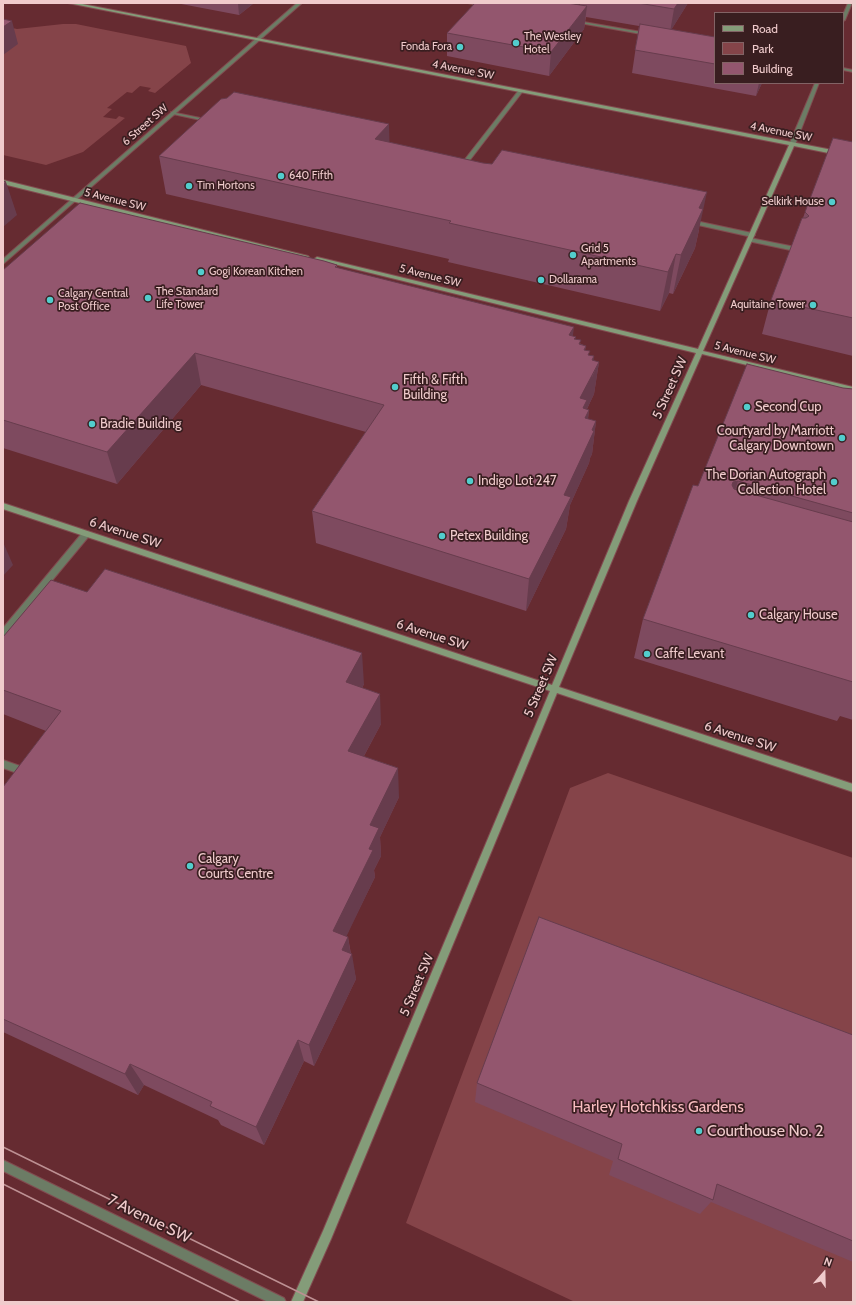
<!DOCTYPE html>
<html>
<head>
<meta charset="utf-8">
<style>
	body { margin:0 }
	#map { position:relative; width:856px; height:1305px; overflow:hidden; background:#662b31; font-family:Cabin,sans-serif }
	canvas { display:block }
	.frame { position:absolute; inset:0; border:4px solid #f0cbcc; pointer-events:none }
	.legend { position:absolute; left:714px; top:12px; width:130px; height:72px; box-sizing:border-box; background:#391e20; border:1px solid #826365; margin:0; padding:5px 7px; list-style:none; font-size:12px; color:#f0cbcc }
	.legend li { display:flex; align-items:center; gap:8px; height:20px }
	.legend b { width:20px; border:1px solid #826365 }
	.north { position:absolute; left:804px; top:1253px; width:40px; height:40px; -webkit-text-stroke:3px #391e20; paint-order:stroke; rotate:20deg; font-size:11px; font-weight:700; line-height:16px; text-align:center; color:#f0cbcc }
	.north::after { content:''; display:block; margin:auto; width:14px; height:18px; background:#f0cbcc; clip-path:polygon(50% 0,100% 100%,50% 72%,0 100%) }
</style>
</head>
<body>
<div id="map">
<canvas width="856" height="1305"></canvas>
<div class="frame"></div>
<ul class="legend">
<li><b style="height:5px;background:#849c79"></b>Road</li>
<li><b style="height:11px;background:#854449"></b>Park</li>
<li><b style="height:11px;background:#93566e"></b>Building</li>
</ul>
<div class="north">N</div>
</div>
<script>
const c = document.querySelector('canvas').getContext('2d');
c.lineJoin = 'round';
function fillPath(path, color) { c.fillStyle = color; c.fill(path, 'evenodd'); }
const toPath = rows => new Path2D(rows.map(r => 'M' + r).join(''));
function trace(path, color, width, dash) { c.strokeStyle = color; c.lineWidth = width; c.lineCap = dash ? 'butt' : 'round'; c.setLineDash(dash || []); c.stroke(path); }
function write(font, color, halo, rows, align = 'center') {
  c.font = font + ' Cabin,sans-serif'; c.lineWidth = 3.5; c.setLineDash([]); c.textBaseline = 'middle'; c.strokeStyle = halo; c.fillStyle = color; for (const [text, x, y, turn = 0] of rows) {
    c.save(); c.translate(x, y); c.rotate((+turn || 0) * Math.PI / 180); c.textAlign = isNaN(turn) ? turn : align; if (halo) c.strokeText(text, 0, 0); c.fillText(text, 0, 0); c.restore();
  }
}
fillPath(toPath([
	[63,24,76,24,186,46,191,63,155,93,148,91,151,88,140,86,132,93,127,92,107,108,112,109,103,117,116,119,119,116,125,118,83,152,46,165,3,155,3,26,17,29],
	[608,773,853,858,853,1302,575,1302,406,1223,570,788]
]), '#854449');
const service = toPath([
	[468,3,479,3,486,5,484,6,468,3],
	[572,20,647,33,649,34,647,35,574,22,572,21,572,20],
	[843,68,853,70,853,72,843,70,843,68],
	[519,90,523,91,463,169,459,169,459,167,519,90],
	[171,112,210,120,212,121,210,122,173,114,171,114,171,112],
	[691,220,752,233,755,235,752,237,689,223,688,222,691,220],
	[750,238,795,247,798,249,795,251,748,241,748,239,750,238],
	[86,531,89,532,90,534,89,536,6,636,3,637,3,628,83,532,86,531],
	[3,760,20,766,21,769,20,772,17,773,3,768,3,760],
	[3,1160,284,1298,286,1302,268,1302,3,1171,3,1160]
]);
const tertiary = toPath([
	[297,3,302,3,3,264,3,259,297,3],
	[848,3,852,3,845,20,843,21,843,15,848,3],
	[815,83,819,83,795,145,790,146,789,145,815,83]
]);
const secondary = toPath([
	[68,3,77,3,853,154,853,158,794,146,703,351,853,387,853,391,702,354,637,501,559,687,853,784,853,792,557,693,331,1239,303,1302,291,1302,323,1231,550,691,3,509,3,503,552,685,629,501,696,353,314,259,317,257,698,349,789,145,68,3],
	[3,180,308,256,309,257,306,259,3,184,3,180]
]);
trace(service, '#824b50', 2);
trace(tertiary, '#824b50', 2);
trace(secondary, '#824b50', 2);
fillPath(service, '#6c7c65');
fillPath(tertiary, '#6c7c65');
fillPath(secondary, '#849c79');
trace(toPath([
	[3,1147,319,1302],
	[3,1184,240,1302]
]), '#bd9093', 1.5);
fillPath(toPath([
	[176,3,254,3,239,15],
	[580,3,688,3,671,30,715,37,715,83,762,83,756,96,632,73,639,26,586,17,584,29,549,76,447,56,447,33,580,5],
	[389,124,389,142,699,230,695,248,673,294,669,293,660,311,448,262,449,259,166,194,159,156],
	[853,142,853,356,762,334,771,300,803,218,805,212],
	[337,265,337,268,576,337,575,339,581,344,586,346,585,350,594,361,599,362,594,394,587,409,589,410,588,419,596,421,592,454,590,458,589,463,570,505,566,529,526,611,316,543,312,511,366,432,201,385,117,484,3,448,3,270],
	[843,388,853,389,853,720,840,716,837,721,634,658,643,619,698,486],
	[3,637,364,684,362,688,381,724,364,756,399,797,380,837,381,856,374,870,375,877,346,936,348,937,351,954,356,979,314,1066,304,1061,264,1145,221,1125,218,1120,144,1085,138,1095,3,1032,3,787,46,731,3,714],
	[853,1035,853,1262,711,1202,700,1214,609,1175,613,1161,475,1102,477,1083]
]), '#7e4a5f');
fillPath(toPath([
	[238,3,254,3,239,15],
	[678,3,688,3,670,32,674,9],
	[587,6,584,29,549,76,551,52],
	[12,21,18,44,3,55,3,27],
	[759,83,762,83,756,96],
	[389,124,390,161,375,139],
	[6,182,17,215,3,227,3,184],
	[707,192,695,248,673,294,681,255,699,208],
	[676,254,669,293,660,311,668,272],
	[574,327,570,359,569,335],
	[195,353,201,385,117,484,107,452],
	[594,356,592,377,599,362,594,394,585,413,582,432,580,398,592,360],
	[589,410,585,442,585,418],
	[596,421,592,454,590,458,589,463,570,505,566,529,526,611,529,579,564,495],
	[738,481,725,522,732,485,733,482],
	[3,542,13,565,3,576],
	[362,653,364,684,349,712,346,682],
	[380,694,381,724,351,780,348,751],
	[398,768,399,797,380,837,381,856,374,870,375,877,337,956,333,931,369,849,370,825],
	[348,937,351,957,352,954,356,979,314,1066,309,1045,342,950],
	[298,1040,304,1061,264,1145,256,1127],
	[130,1064,144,1085,138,1095,125,1074]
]), '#673c4d');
const building = toPath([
	[475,3,567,3,587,6,551,52,447,33,475,3],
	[638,3,678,3,674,9,638,3],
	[3,19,12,21,3,27,3,19],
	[640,24,715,37,715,64,635,50,640,24],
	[234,92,389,124,375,139,483,163,492,164,502,150,707,192,699,208,703,209,681,255,676,254,668,272,449,223,451,221,159,156,221,99,227,98,234,92],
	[833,138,853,142,853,318,771,300,802,218,806,218,809,216,805,212,833,138],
	[3,181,6,182,3,184,3,181],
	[80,203,324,261,337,265,335,267,574,327,569,335,576,337,574,339,581,340,579,344,586,346,584,350,590,351,588,355,594,356,592,360,599,362,580,398,587,400,583,408,589,410,585,418,596,421,592,430,594,431,564,495,571,497,529,579,312,511,384,405,195,353,107,452,3,420,3,270,80,203],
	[747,364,843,388,853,389,853,513,738,481,733,482,732,485,734,489,853,522,853,682,643,619,693,485,698,486,747,364],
	[105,569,362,653,346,682,380,694,348,751,398,768,370,825,379,828,369,849,373,850,333,931,348,937,342,950,352,954,309,1045,298,1040,256,1127,210,1106,212,1102,130,1064,125,1074,3,1019,3,787,61,711,3,690,3,637,51,580,87,592,105,569],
	[539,917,853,1035,853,1241,717,1184,713,1200,618,1159,622,1144,477,1083,539,917]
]);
fillPath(building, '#93566e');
trace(building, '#673c4d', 1);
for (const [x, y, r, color] of [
	[516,43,4,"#52cdcd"],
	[460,47,4,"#52cdcd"],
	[281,176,4,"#52cdcd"],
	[189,186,4,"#52cdcd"],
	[832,202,4,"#52cdcd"],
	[573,255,4,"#52cdcd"],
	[201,272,4,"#52cdcd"],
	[541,280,4,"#52cdcd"],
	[148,298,4,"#52cdcd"],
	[50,300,4,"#52cdcd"],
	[813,305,4,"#52cdcd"],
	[395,387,4,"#52cdcd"],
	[747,407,4,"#52cdcd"],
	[92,424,4,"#52cdcd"],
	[842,438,4,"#52cdcd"],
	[470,481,4,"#52cdcd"],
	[834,482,4,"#52cdcd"],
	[442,536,4,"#52cdcd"],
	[751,615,4,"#52cdcd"],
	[647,654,4,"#52cdcd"],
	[190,866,4,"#52cdcd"],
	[699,1131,4,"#52cdcd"]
]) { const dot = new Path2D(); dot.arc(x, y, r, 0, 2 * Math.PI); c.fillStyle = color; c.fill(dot); trace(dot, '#391e20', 1.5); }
write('11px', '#f0cbcc', '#391e20', [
	["The Westley",524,37],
	["Hotel",524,50],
	["Fonda Fora",452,47,"right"],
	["640 Fifth",289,176],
	["Tim Hortons",197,186],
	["Selkirk House",824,202,"right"],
	["Grid 5",581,249],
	["Apartments",581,262],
	["Gogi Korean Kitchen",209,272],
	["Dollarama",549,280],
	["The Standard",156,292],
	["Life Tower",156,305],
	["Calgary Central",58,294],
	["Post Office",58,307],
	["Aquitaine Tower",805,305,"right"]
], 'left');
write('11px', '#f0cbcc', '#391e20', [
	["4 Avenue SW",463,70,11],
	["6 Street SW",145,125,-41],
	["4 Avenue SW",781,132,11],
	["5 Avenue SW",115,200,14],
	["5 Avenue SW",430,276,14],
	["5 Avenue SW",745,353,14]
]);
write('13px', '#f0cbcc', '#391e20', [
	["Fifth & Fifth",403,380],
	["Building",403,395],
	["Second Cup",755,407],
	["Bradie Building",100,424],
	["Courtyard by Marriott",834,431,"right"],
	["Calgary Downtown",834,446,"right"],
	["The Dorian Autograph",826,475,"right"],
	["Collection Hotel",826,490,"right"],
	["Indigo Lot 247",478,481],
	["Petex Building",450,536],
	["Calgary House",759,615],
	["Caffe Levant",655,654],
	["Calgary",198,859],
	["Courts Centre",198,874]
], 'left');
write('13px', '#f0cbcc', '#391e20', [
	["5 Street SW",670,388,-66],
	["6 Avenue SW",125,533,18],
	["6 Avenue SW",432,635,18],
	["5 Street SW",541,686,-67],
	["6 Avenue SW",740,737,18],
	["5 Street SW",417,985,-67]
]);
write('16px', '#f9bdc0', '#391e20', [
	["Harley Hotchkiss Gardens",658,1107]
]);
write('16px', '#f0cbcc', '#391e20', [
	["Courthouse No. 2",707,1131]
], 'left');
write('16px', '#f0cbcc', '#391e20', [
	["7 Avenue SW",149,1219,26]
]);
</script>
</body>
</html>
